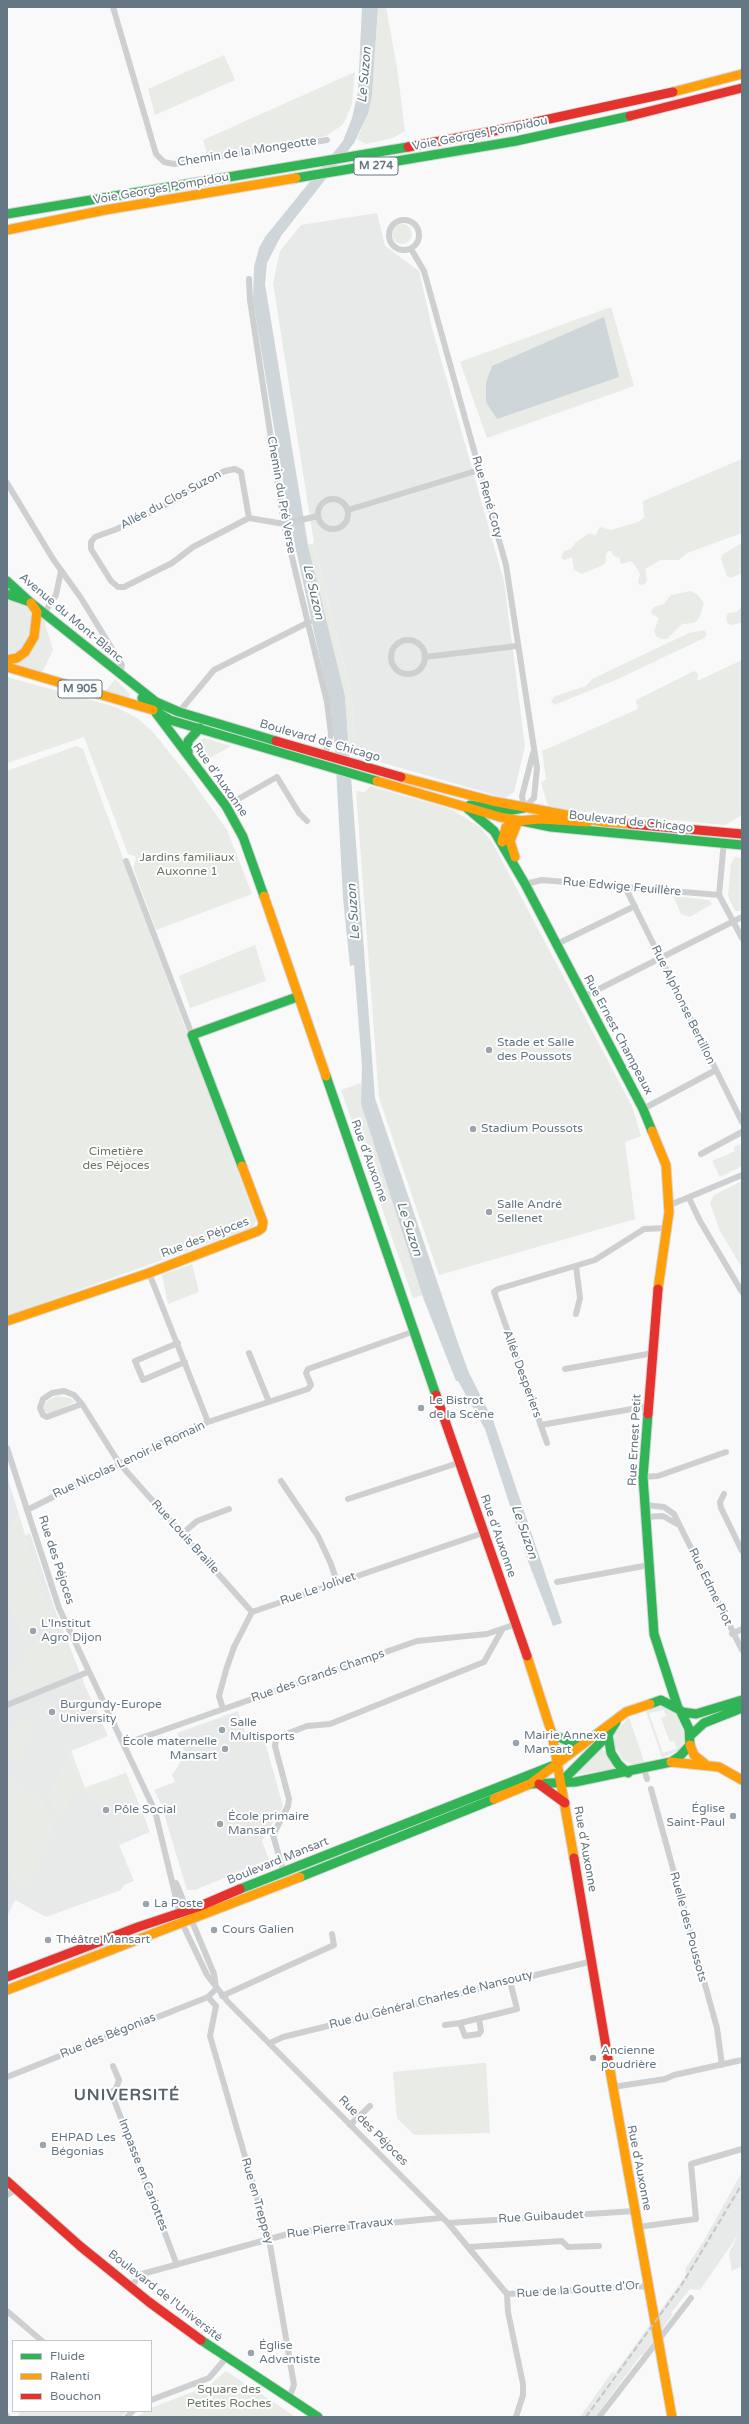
<!DOCTYPE html>
<html>
<head>
<meta charset="utf-8">
<style>
	body { margin:0 }
	#map { position:relative; width:749px; height:2424px; overflow:hidden; background:#f9f9f9; font-family:"Varela Round",sans-serif }
	canvas { display:block }
	.frame { position:absolute; inset:0; border:8px solid #657683; pointer-events:none }
	.legend { position:absolute; left:12px; top:2340px; width:140px; height:72px; box-sizing:border-box; background:#fff; border:1px solid #c1c8cd; margin:0; padding:5px 7px; list-style:none; font-size:12px; color:#657683 }
	.legend li { display:flex; align-items:center; gap:8px; height:20px }
	.legend b { width:20px; border:1px solid #c1c8cd }
</style>
</head>
<body>
<div id="map">
<canvas width="749" height="2424"></canvas>
<div class="frame"></div>
<ul class="legend">
<li><b style="height:5px;background:#30b455"></b>Fluide</li>
<li><b style="height:5px;background:#ff9f0a"></b>Ralenti</li>
<li><b style="height:5px;background:#e5322d"></b>Bouchon</li>
</ul>
</div>
<script>
const c = document.querySelector('canvas').getContext('2d');
c.lineJoin = 'round';
function fillPath(path, color) { c.fillStyle = color; c.fill(path, 'evenodd'); }
const toPath = rows => new Path2D(rows.map(r => 'M' + r).join(''));
function trace(path, color, width, dash) { c.strokeStyle = color; c.lineWidth = width; c.lineCap = dash ? 'butt' : 'round'; c.setLineDash(dash || []); c.stroke(path); }
function write(font, color, halo, rows, align = 'center') {
  c.font = font + ' "Varela Round",sans-serif'; c.lineWidth = 4; c.setLineDash([]); c.textBaseline = 'middle'; c.strokeStyle = halo; c.fillStyle = color; for (const [text, x, y, turn = 0] of rows) {
    c.save(); c.translate(x, y); c.rotate((+turn || 0) * Math.PI / 180); c.textAlign = isNaN(turn) ? turn : align; if (halo) c.strokeText(text, 0, 0); c.fillText(text, 0, 0); c.restore();
  }
}
fillPath(toPath([
	[377,213,385,246,419,271,432,328,504,581,525,746,514,792,505,798,356,755,351,693,314,543,273,283,280,251,301,225],
	[7,1476,19,1515,7,1535],
	[30,1533,54,1607,86,1688,108,1736,71,1751,85,1788,126,1773,150,1832,119,1845,134,1881,124,1885,121,1890,46,1917,15,1900,7,1917,7,1545],
	[238,1711,248,1740,263,1735,283,1806,262,1841,270,1862,262,1866,260,1863,195,1890,187,1890,161,1804,154,1790,175,1782,172,1775,181,1761,187,1758,177,1733],
	[742,2172,742,2266,732,2271,729,2253,738,2235,700,2290,690,2289,671,2313,673,2314,643,2355,641,2355,595,2417,580,2417,612,2372,615,2373,686,2275,685,2269,703,2242],
	[21,2411,127,2411,121,2417,19,2417,18,2415]
]), '#e8e9e9');
fillPath(toPath([
	[378,7,386,7,397,68,405,131,393,138,366,144,357,139,368,114,372,96],
	[224,55,235,80,155,115,148,89],
	[355,72,352,104,346,119,341,126,326,136,208,156,203,140],
	'392 234a10 10 0 1 1 20 0a10 10 0 1 1-20 0Z',
	[611,307,634,386,487,438,460,362],
	[742,459,742,533,687,553,679,560,661,560,645,569,647,579,645,584,640,585,638,582,640,574,634,564,630,561,623,564,620,562,620,558,614,556,611,551,608,551,606,555,605,564,582,574,574,570,572,557,564,560,561,557,564,551,571,549,576,542,585,536,590,533,595,536,600,527,611,530,638,522,644,518,643,501],
	[314,543,351,693,356,755,350,753,345,696,308,545],
	[742,543,742,573,731,578,727,576,721,559,723,554],
	[691,591,697,594,704,603,699,618,694,623,682,624,667,639,661,639,656,636,654,631,659,618,652,614,651,611,654,607,664,604,671,595],
	[7,598,29,608,33,618,27,642,18,653,7,656],
	[742,606,742,622,733,625,728,624,726,618,728,613,737,612],
	[42,615,48,620,45,624,53,650,42,673,11,664,36,639],
	[704,630,707,634,704,638,618,679,554,705,551,701,555,696,586,686,592,679,689,633],
	[742,660,742,815,725,825,566,810,548,806,541,783,546,779,542,751,638,709,636,700,694,671,698,674,697,681],
	[7,677,116,707,137,718,152,731,190,778,227,830,252,894,156,930,133,867,136,860,135,856,128,854,84,737,7,763],
	[115,679,130,694,128,698,105,692],
	[204,738,231,746,205,761,198,752,195,744],
	[76,746,83,749,256,1221,253,1227,7,1316,7,771],
	[370,786,451,809,481,828,492,842,632,1106,641,1136,625,1142,635,1219,439,1275,379,1098,356,791,365,792],
	[735,857,742,858,742,910,740,911,735,911,728,896,731,863],
	[673,896,709,900,712,904,690,917,681,914],
	[255,945,266,981,190,1008,179,976],
	[361,1083,361,1104,423,1295,413,1298,341,1090],
	[740,1144,742,1166,720,1177,712,1161,735,1151,734,1147],
	[742,1181,742,1268,720,1231,710,1203,714,1195],
	[192,1264,199,1292,168,1304,162,1275],
	[57,1396,70,1398,75,1402,50,1414,44,1411,43,1408,47,1401],
	[19,1515,40,1582,7,1564,7,1535],
	[7,1565,39,1583,53,1620,21,1634,7,1600],
	[60,1633,76,1669,74,1673,7,1698,7,1675,27,1665,21,1649],
	[660,1706,666,1706,676,1711,686,1740,681,1749,662,1758,646,1711],
	[664,1710,666,1716,661,1718,670,1742,674,1741,677,1748,663,1753,649,1713],
	[629,1717,645,1764,637,1766,623,1760,614,1745,614,1733],
	[17,1719,34,1728,16,1762,7,1757,7,1739],
	[601,1749,605,1751,614,1769,573,1775],
	[71,1751,85,1788,126,1773,147,1824,117,1836,133,1803,111,1793,105,1805,75,1789,62,1815,59,1817,56,1815,49,1795],
	[7,1779,43,1798,54,1829,27,1885,23,1888,16,1886,7,1870],
	[482,2063,486,2063,490,2133,414,2135,397,2118,393,2072],
	[226,2371,296,2417,137,2417,145,2411,151,2411,151,2408,210,2385]
]), '#e8ebe6');
fillPath(toPath([
	[362,7,378,7,372,96,368,114,354,143,281,236,267,263,265,284,308,545,345,696,375,1098,458,1343,469,1373,493,1420,562,1623,553,1626,528,1561,485,1429,458,1381,456,1381,424,1300,361,1104,362,1066,354,965,350,966,343,898,335,748,331,710,289,518,253,301,254,267,259,248,265,237,343,141,352,118,358,92],
	[604,317,619,377,497,419,486,402,486,383,492,366]
]), '#ced6d9');
const fast = toPath([
	[296,178,516,141,630,116],
	[7,214,408,147],
	[7,581,30,602],
	[7,594,30,602,156,702,179,712,276,741],
	[142,698,154,710,170,720,377,781],
	[156,713,226,806,243,837,264,896],
	[188,754,188,741,200,728],
	[470,805,506,811,524,808],
	[467,808,494,831,525,884,643,1109,652,1131],
	[522,821,551,827,742,845],
	[326,1076,436,1395],
	[242,1166,192,1035,297,997],
	[648,1414,643,1477,654,1634,678,1708],
	[682,1712,696,1714,742,1700],
	[552,1734,572,1743,586,1740],
	[608,1735,611,1753,618,1764,628,1773],
	[691,1735,704,1723,742,1708],
	[561,1782,608,1735,616,1722],
	[530,1784,575,1782,671,1762,680,1756,690,1745,689,1729,680,1710,661,1700,650,1704],
	[300,1877,494,1799],
	[240,1889,552,1766],
	[201,2340,318,2417]
]);
const slow = toPath([
	[673,92,742,74],
	[7,230,105,210,296,178],
	[7,660,17,658,25,652,34,637,37,612,31,603],
	[7,667,153,710],
	[401,777,492,801,604,822,631,824],
	[377,781,500,817,522,821],
	[502,842,506,827,518,821,540,819,588,822],
	[515,857,510,841,518,821],
	[264,896,326,1076],
	[652,1131,666,1165,669,1212,658,1289],
	[7,1321,149,1273,258,1231,262,1228,263,1222,242,1166],
	[527,1656,552,1734,574,1858],
	[690,1745,694,1755,705,1764],
	[671,1762,719,1767,742,1780],
	[494,1799,530,1784,626,1712,650,1704],
	[7,1990,300,1877],
	[608,2059,672,2417]
]);
const jam = toPath([
	[630,116,742,88],
	[408,147,494,131,673,92],
	[276,741,401,777],
	[631,824,742,834],
	[436,1395,527,1656],
	[648,1414,658,1289],
	[539,1784,565,1803],
	[574,1858,608,2059],
	[7,1977,138,1927,198,1907,240,1889],
	[7,2181,80,2246,149,2302,201,2340]
]);
trace(fast, '#d5d6d7', 11);
trace(slow, '#d5d6d7', 11);
trace(jam, '#d5d6d7', 11);
trace(toPath([
	[113,7,156,154,164,162,174,164,327,140],
	'389 235a15 15 0 1 1 30 0a15 15 0 1 1-30 0Z',
	[411,249,424,271,506,565,537,768,534,798,524,808],
	[249,279,250,300,284,524,327,702,331,734,325,755],
	[7,483,53,559,81,598,122,665,120,675],
	'318 514a15 15 0 1 1 30 0a15 15 0 1 1-30 0Z',
	[348,510,479,470],
	[249,518,241,472,235,469,225,471,193,486,179,498,117,529,95,537,91,542,91,549,111,581,118,587,124,587,172,563,193,547,249,518,284,524,318,516],
	[45,612,56,595,61,571],
	'391 657a17 17 0 1 1 34 0a17 17 0 1 1-34 0Z',
	[425,657,517,646],
	[179,712,214,670,309,622],
	[226,806,277,777,299,813,307,821],
	[524,808,522,796,533,753],
	[724,841,719,895,742,938],
	[126,861,192,1035],
	[525,884,542,880,719,895],
	[625,887,742,1122],
	[557,944,635,906],
	[583,997,742,917],
	[643,1109,716,1070],
	[701,1154,742,1132],
	[689,1198,700,1221,742,1292],
	[670,1205,742,1175],
	[576,1266,580,1298,576,1314],
	[149,1273,208,1422],
	[178,1343,135,1361,143,1380,185,1362],
	[249,1353,269,1402],
	[565,1369,653,1353],
	[82,1404,47,1417,43,1415,40,1408,43,1399,52,1393,64,1391,74,1395,82,1404,119,1463,252,1612],
	[541,1425,649,1406],
	[547,1443,494,1292,498,1289,595,1260,644,1229,667,1228],
	[7,1448,59,1608,155,1811,182,1923,207,1975,228,2002,448,2223,507,2294],
	[643,1477,658,1476,726,1452],
	[281,1481,318,1536,331,1564,337,1582],
	[724,1494,720,1502,721,1508,742,1551],
	[348,1499,461,1462],
	[645,1505,664,1507,674,1514,742,1650],
	[27,1510,177,1435,208,1422,308,1389,311,1385,306,1373,308,1369,415,1331],
	[645,1517,663,1516,677,1524],
	[182,1534,197,1521,229,1509],
	[557,1582,649,1565],
	[732,1634,742,1629],
	[7,1705,88,1672],
	[223,1709,219,1696,226,1670,234,1647,252,1612,483,1533],
	[124,1744,417,1641,487,1634,516,1624],
	[644,1769,647,1779],
	[651,1789,717,2028,722,2065],
	[283,1870,273,1835,288,1806,289,1799,275,1746,276,1740,281,1736,307,1726,330,1724,484,1662,502,1630],
	[176,1883,214,1974,216,1988],
	[216,1989,208,1997,216,2006],
	[222,1996,334,1945,332,1934],
	[216,2006,210,2036,269,2239,294,2385,289,2398],
	[460,2023,465,2036,479,2034,481,2031,479,2019],
	[445,2025,460,2023,517,2009,510,1981],
	[270,2043,283,2037,332,2025,593,1961],
	[113,2066,119,2080,116,2089,111,2092,177,2265],
	[7,2077,208,1997],
	[613,2087,665,2079,674,2075,742,2060],
	[350,2125,370,2106],
	[7,2195,17,2189],
	[448,2223,635,2211],
	[638,2227,696,2219,691,2164,742,2149],
	[469,2247,562,2241,568,2247,599,2246],
	[130,2287,142,2274,295,2232,441,2218],
	[507,2294,648,2286],
	[507,2294,508,2312,523,2384,523,2395,516,2417],
	[7,2311,42,2341],
	[151,2400,209,2378,226,2358],
	[7,2416,7,2417],
	[127,2417,133,2411],
	[599,2417,691,2298]
]), '#cecfd0', 6);
trace(fast, '#30b455', 9);
trace(slow, '#ff9f0a', 9);
trace(jam, '#e5322d', 9);
trace(toPath([
	[586,2417,681,2286,742,2184]
]), '#c3c5c6', 2, [6, 3]);
for (const [x, y, r, color] of [
	[489,1050,4,"#99a4ac"],
	[473,1129,4,"#99a4ac"],
	[489,1212,4,"#99a4ac"],
	[421,1408,4,"#99a4ac"],
	[33,1631,4,"#99a4ac"],
	[52,1712,4,"#99a4ac"],
	[222,1730,4,"#99a4ac"],
	[516,1743,4,"#99a4ac"],
	[225,1749,4,"#99a4ac"],
	[106,1810,4,"#99a4ac"],
	[733,1816,4,"#99a4ac"],
	[220,1824,4,"#99a4ac"],
	[146,1904,4,"#99a4ac"],
	[214,1930,4,"#99a4ac"],
	[48,1940,4,"#99a4ac"],
	[593,2058,4,"#99a4ac"],
	[43,2145,4,"#99a4ac"],
	[251,2353,4,"#99a4ac"]
]) { const dot = new Path2D(); dot.arc(x, y, r, 0, 2 * Math.PI); c.fillStyle = color; c.fill(dot); trace(dot, '#fff', 1.5); }
for (const [x, y, w] of [
	[376,166,44],
	[80,689,44]
]) { const box = new Path2D(); box.roundRect(x - w / 2, y - 9, w, 18, 3); c.fillStyle = '#fff'; c.fill(box); trace(box, '#657683', 1); }
write('bold 11px', '#657683', null, [
	["M 274",376,166],
	["M 905",80,689]
]);
write('12px', '#657683', '#fff', [
	["Voie Georges Pompidou",480,134,-11],
	["Chemin de la Mongeotte",247,152,-9],
	["Voie Georges Pompidou",161,189,-10],
	["Chemin du Pré Verse",281,495,80],
	["Rue René Coty",487,497,74],
	["Allée du Clos Suzon",171,500,-28],
	["Avenue du Mont-Blanc",71,618,40],
	["Boulevard de Chicago",320,741,16],
	["Rue d'Auxonne",220,780,55],
	["Boulevard de Chicago",631,822,6],
	["Rue Edwige Feuillère",622,887,5],
	["Rue Alphonse Bertillon",683,1005,64],
	["Rue Ernest Champeaux",618,1035,62],
	["Rue d'Auxonne",369,1161,70],
	["Rue des Péjoces",205,1238,-21],
	["Allée Desperiers",522,1374,70],
	["Rue Ernest Petit",635,1440,-87],
	["Rue Nicolas Lenoir le Romain",129,1460,-25],
	["Rue d'Auxonne",498,1536,71],
	["Rue Louis Braille",185,1537,48],
	["Rue des Péjoces",56,1560,72],
	["Rue Edme Piot",710,1587,64],
	["Rue Le Jolivet",318,1589,-19],
	["Rue des Grands Champs",318,1676,-19],
	["Rue d'Auxonne",585,1849,80],
	["Boulevard Mansart",278,1861,-22],
	["Ruelle des Poussots",688,1927,75],
	["Rue du Général Charles de Nansouty",431,2000,-14],
	["Rue des Bégonias",108,2036,-22],
	["Rue des Péjoces",373,2131,45],
	["Rue d'Auxonne",639,2168,79],
	["Impasse en Cariottes",143,2175,69],
	["Rue en Treppey",257,2201,74],
	["Rue Guibaudet",541,2217,-3],
	["Rue Pierre Travaux",340,2228,-7],
	["Rue de la Goutte d'Or",578,2290,-4],
	["Boulevard de l'Université",165,2296,38]
]);
write('12px', '#687a64', '#fff', [
	["Jardins familiaux",187,858],
	["Auxonne 1",187,872],
	["Cimetière",116,1152],
	["des Péjoces",116,1166],
	["Square des",229,2390],
	["Petites Roches",229,2404]
]);
write('12px', '#657683', '#fff', [
	["Stade et Salle",497,1043],
	["des Poussots",497,1057],
	["Stadium Poussots",481,1129],
	["Salle André",497,1205],
	["Sellenet",497,1219],
	["Le Bistrot",429,1401],
	["de la Scène",429,1415],
	["L'Institut",41,1624],
	["Agro Dijon",41,1638],
	["Burgundy-Europe",60,1705],
	["University",60,1719],
	["Salle",230,1723],
	["Multisports",230,1737],
	["Mairie Annexe",524,1736],
	["Mansart",524,1750],
	["École maternelle",217,1742,"right"],
	["Mansart",217,1756,"right"],
	["Église",725,1809,"right"],
	["Saint-Paul",725,1823,"right"],
	["Pôle Social",114,1810],
	["École primaire",228,1817],
	["Mansart",228,1831],
	["La Poste",154,1904],
	["Cours Galien",222,1930],
	["Théâtre Mansart",56,1940],
	["Ancienne",601,2051],
	["poudrière",601,2065],
	["EHPAD Les",51,2138],
	["Bégonias",51,2152],
	["Église",259,2346],
	["Adventiste",259,2360]
], 'left');
write('italic 13px', '#60757c', '#fff', [
	["Le Suzon",365,75,-85],
	["Le Suzon",313,592,77],
	["Le Suzon",354,912,-94],
	["Le Suzon",409,1229,72],
	["Le Suzon",524,1532,71]
]);
c.letterSpacing = '1px';
write('bold 16px', '#57646e', '#fff', [
	["UNIVERSITÉ",127,2096]
]);
c.letterSpacing = '0px';
</script>
</body>
</html>
